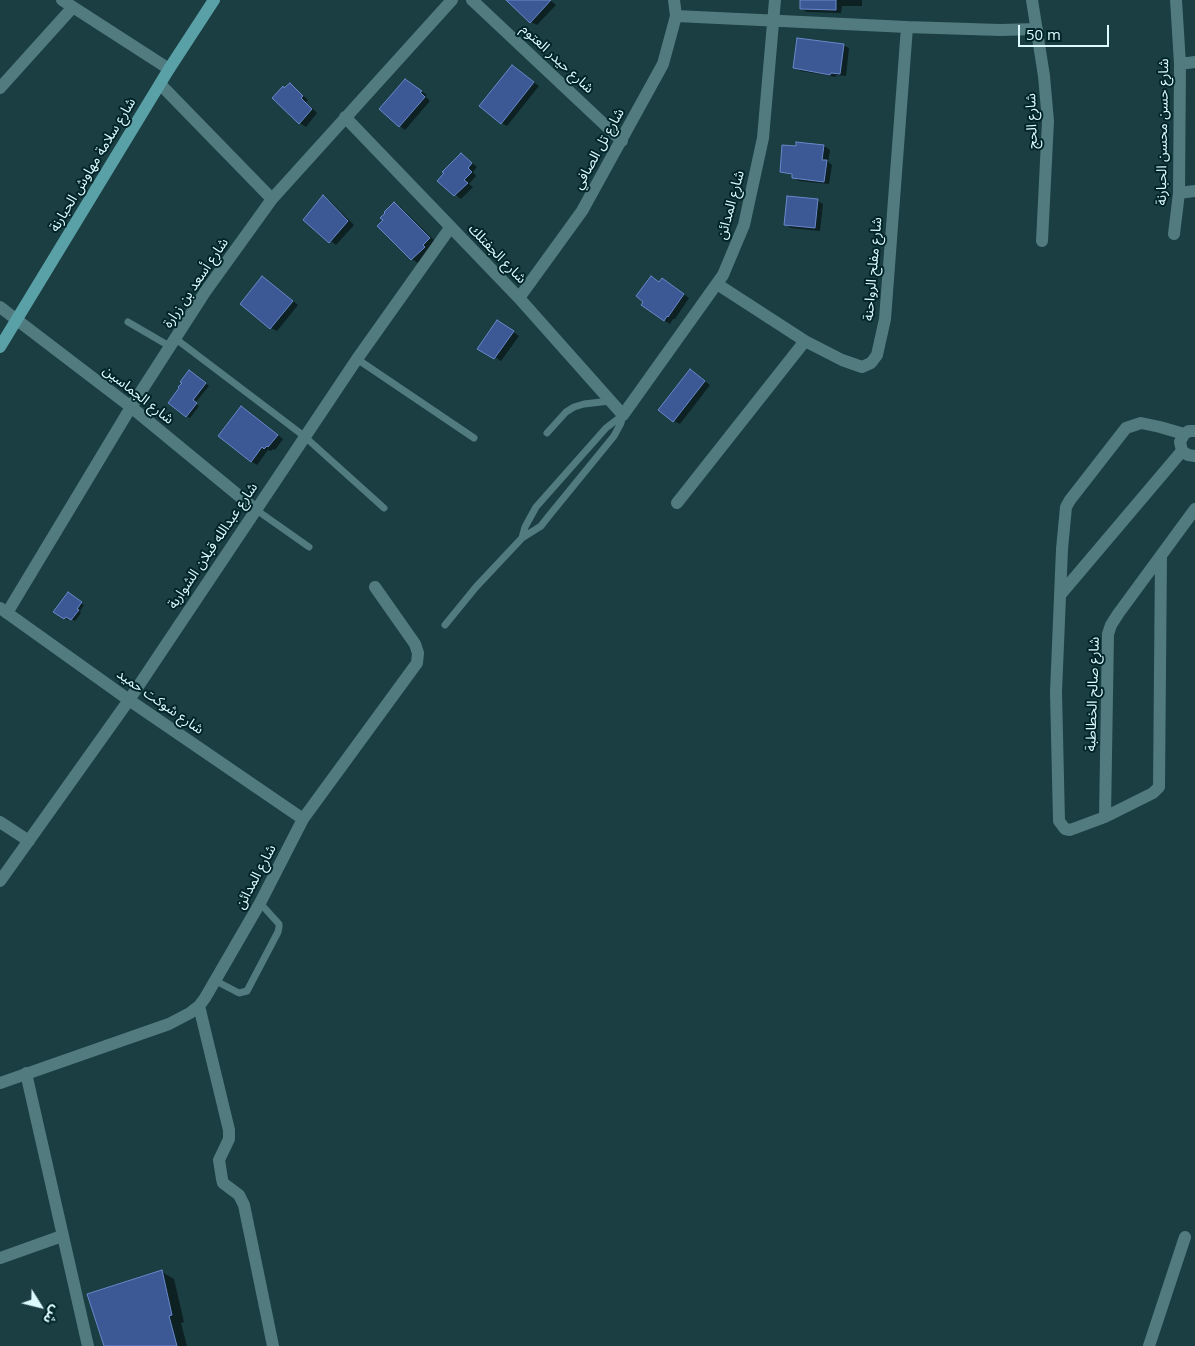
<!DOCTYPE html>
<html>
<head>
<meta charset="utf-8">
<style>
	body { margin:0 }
	#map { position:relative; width:1195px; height:1346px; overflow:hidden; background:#1a3e42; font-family:"Open Sans","Noto Sans Arabic",sans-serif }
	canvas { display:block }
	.north { position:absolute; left:15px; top:1281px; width:50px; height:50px; -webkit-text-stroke:4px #002528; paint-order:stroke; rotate:126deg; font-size:14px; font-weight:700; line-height:20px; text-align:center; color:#ddfbfe }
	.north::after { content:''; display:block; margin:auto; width:18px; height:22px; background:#ddfbfe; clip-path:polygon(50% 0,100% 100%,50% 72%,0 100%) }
	.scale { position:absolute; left:1018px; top:25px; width:91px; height:22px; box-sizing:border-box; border:2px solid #ddfbfe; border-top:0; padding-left:6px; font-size:15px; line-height:18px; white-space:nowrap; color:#ddfbfe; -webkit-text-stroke:4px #002528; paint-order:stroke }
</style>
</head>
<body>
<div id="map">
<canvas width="1195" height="1346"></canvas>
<div class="north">ش</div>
<div class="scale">50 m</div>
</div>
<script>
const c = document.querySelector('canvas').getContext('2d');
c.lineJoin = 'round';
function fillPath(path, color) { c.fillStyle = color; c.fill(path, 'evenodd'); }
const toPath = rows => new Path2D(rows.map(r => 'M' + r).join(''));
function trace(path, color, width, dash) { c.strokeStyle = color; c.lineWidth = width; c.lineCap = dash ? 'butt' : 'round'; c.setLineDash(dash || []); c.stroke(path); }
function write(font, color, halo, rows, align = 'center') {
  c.font = font + ' "Open Sans","Noto Sans Arabic",sans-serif'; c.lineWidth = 4; c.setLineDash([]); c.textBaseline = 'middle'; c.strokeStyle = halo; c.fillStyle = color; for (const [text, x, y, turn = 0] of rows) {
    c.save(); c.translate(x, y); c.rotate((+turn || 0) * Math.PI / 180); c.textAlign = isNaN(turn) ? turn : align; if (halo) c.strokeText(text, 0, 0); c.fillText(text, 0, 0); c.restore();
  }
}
fillPath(toPath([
	[508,0,550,0,556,5,537,25,531,22],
	[802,0,862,0,862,6,842,6,841,13,807,12,801,9],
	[843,45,849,48,846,76,836,75,836,77,801,71,795,68],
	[512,66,539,86,507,126,501,123],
	[406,80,427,95,425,96,430,101,405,130,400,126],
	[290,84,308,100,306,102,317,113,306,127,300,123,274,98],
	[824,146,830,150,828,162,832,165,829,184,799,181,793,177,793,176,782,171],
	[461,155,477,167,473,172,476,176,469,184,473,187,461,199,438,181],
	[324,197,329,200,354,225,336,245,305,220],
	[818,201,823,204,820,231,791,228,785,224],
	[394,203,400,207,435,241,428,249,430,251,418,263,412,259,379,226,385,220],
	[268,281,298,305,277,331,271,328],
	[660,283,668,283,689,298,675,319,673,319,670,324,664,320],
	[504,325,519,336,501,361,492,355],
	[691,371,710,385,680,424,674,421],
	[193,374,209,386,195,403,199,406,190,418,186,416,181,388],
	[241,407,283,439,275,450,273,449,271,451,268,450,257,465,251,461],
	[72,596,84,605,80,611,81,613,75,621,70,618,68,620,65,618],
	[162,1272,174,1279,184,1322,181,1323,187,1346,105,1346]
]), '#0007');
const building = toPath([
	[506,0,551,0,530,23,506,0],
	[800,0,836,0,836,10,800,9,800,0],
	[797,38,844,44,840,74,831,73,830,75,793,68,797,38],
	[512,65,534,82,501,124,479,106,512,65],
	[405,79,422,91,420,92,425,97,399,127,379,109,405,79],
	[290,83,303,96,301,98,312,109,299,124,272,98,283,86,284,88,290,83],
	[796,142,824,145,822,160,827,160,824,182,792,178,792,174,780,172,782,145,796,146,796,142],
	[461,153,472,163,468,168,472,172,464,180,468,183,454,196,437,181,444,173,442,172,461,153],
	[323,195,348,221,329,243,303,220,323,195],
	[787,196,818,199,815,228,784,225,787,196],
	[394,202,430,238,423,245,425,247,411,260,377,226,383,220,380,218,385,213,384,212,394,202],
	[262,276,293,301,270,329,240,304,262,276],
	[651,276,659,282,662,278,684,294,668,317,667,316,664,321,641,305,643,302,636,296,651,276],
	[497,320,514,331,494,359,477,349,497,320],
	[690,369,705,381,673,422,658,410,690,369],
	[189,370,206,383,193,400,197,403,186,417,168,403,179,388,178,387,182,383,180,382,189,370],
	[241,406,278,435,268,447,267,446,264,449,262,447,251,462,218,436,241,406],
	[68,592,82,602,77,609,79,610,71,620,66,617,64,619,53,612,68,592],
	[162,1270,172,1315,169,1316,177,1346,104,1346,87,1294,162,1270]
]);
fillPath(building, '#3c5895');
trace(building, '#6989ca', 1);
trace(toPath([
	[128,322,171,347],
	[176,339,304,436,384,508],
	[357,359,474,438],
	[547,433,566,412,574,407,584,404,610,401],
	[255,509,309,547],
	[522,538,525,527,536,507,606,428,623,415],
	[445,625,476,587,522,538,541,526,548,517,614,436,621,423,623,415],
	[216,981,239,993,247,991,278,932,279,927,279,924,260,903]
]), '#517b7f', 7);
trace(toPath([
	[62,0,169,69],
	[472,0,622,141],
	[1032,0,1044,76,1048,121,1042,241],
	[676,16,907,27,1000,30,1037,29],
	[1180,64,1195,62],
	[160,84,272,199],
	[0,88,73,7],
	[345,117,519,298,623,415,723,275,744,225,763,138,775,0],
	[1179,193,1195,191],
	[1174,234,1179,193,1180,64,1176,0],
	[717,284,805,341,842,360,862,367,871,363,877,355,885,319,907,27],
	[519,298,582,211,663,64,676,16,674,0],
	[0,307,131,407,255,509],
	[1195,431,1189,431,1184,434,1180,442,1182,451,1188,455,1195,456],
	[677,503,805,341],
	[1161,555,1159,787,1153,793,1105,817,1070,830,1065,829,1059,821,1056,692,1062,549,1066,507,1070,500,1126,428,1141,423,1160,427,1184,434],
	[1060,595,1182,451],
	[0,608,129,700,303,819],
	[7,613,131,407,205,292,272,199,452,0],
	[1105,817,1108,634,1111,625,1118,614,1195,509],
	[0,822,29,841],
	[0,881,129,700,357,359,450,228],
	[199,1006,229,1130,229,1139,219,1160,222,1179,223,1183,239,1195,244,1205,273,1346],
	[26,1073,88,1346],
	[0,1083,169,1024,190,1013,199,1006,205,998,260,903,303,819,417,663,418,653,415,644,375,587],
	[0,1258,62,1236],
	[1149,1346,1185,1237]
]), '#517b7f', 12);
trace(toPath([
	[0,347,169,69,214,0]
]), '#5aa0a7', 12);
write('14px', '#ddfbfe', '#002528', [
	["شارع حيدر العتوم",557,59,43],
	["شارع الحج",1032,121,-92],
	["شارع حسن محسن الحبارنة",1163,132,-89],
	["شارع تل الصافي",599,149,-61],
	["شارع سلامة مهاوش الحبارنة",93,165,-59],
	["شارع المدائن",731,205,-75],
	["شارع الجفتلك",497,254,46],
	["شارع مفلح الرواحنة",873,269,-85],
	["شارع أسعد بن زرارة",196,283,-56],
	["شارع الجماسين",138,395,38],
	["شارع عبدالله قبلان الشواربة",213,546,-56],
	["شارع صالح الخطاطبة",1093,694,-88],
	["شارع شوكت حميد",160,702,35],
	["شارع المدائن",256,877,-62]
]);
</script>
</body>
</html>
